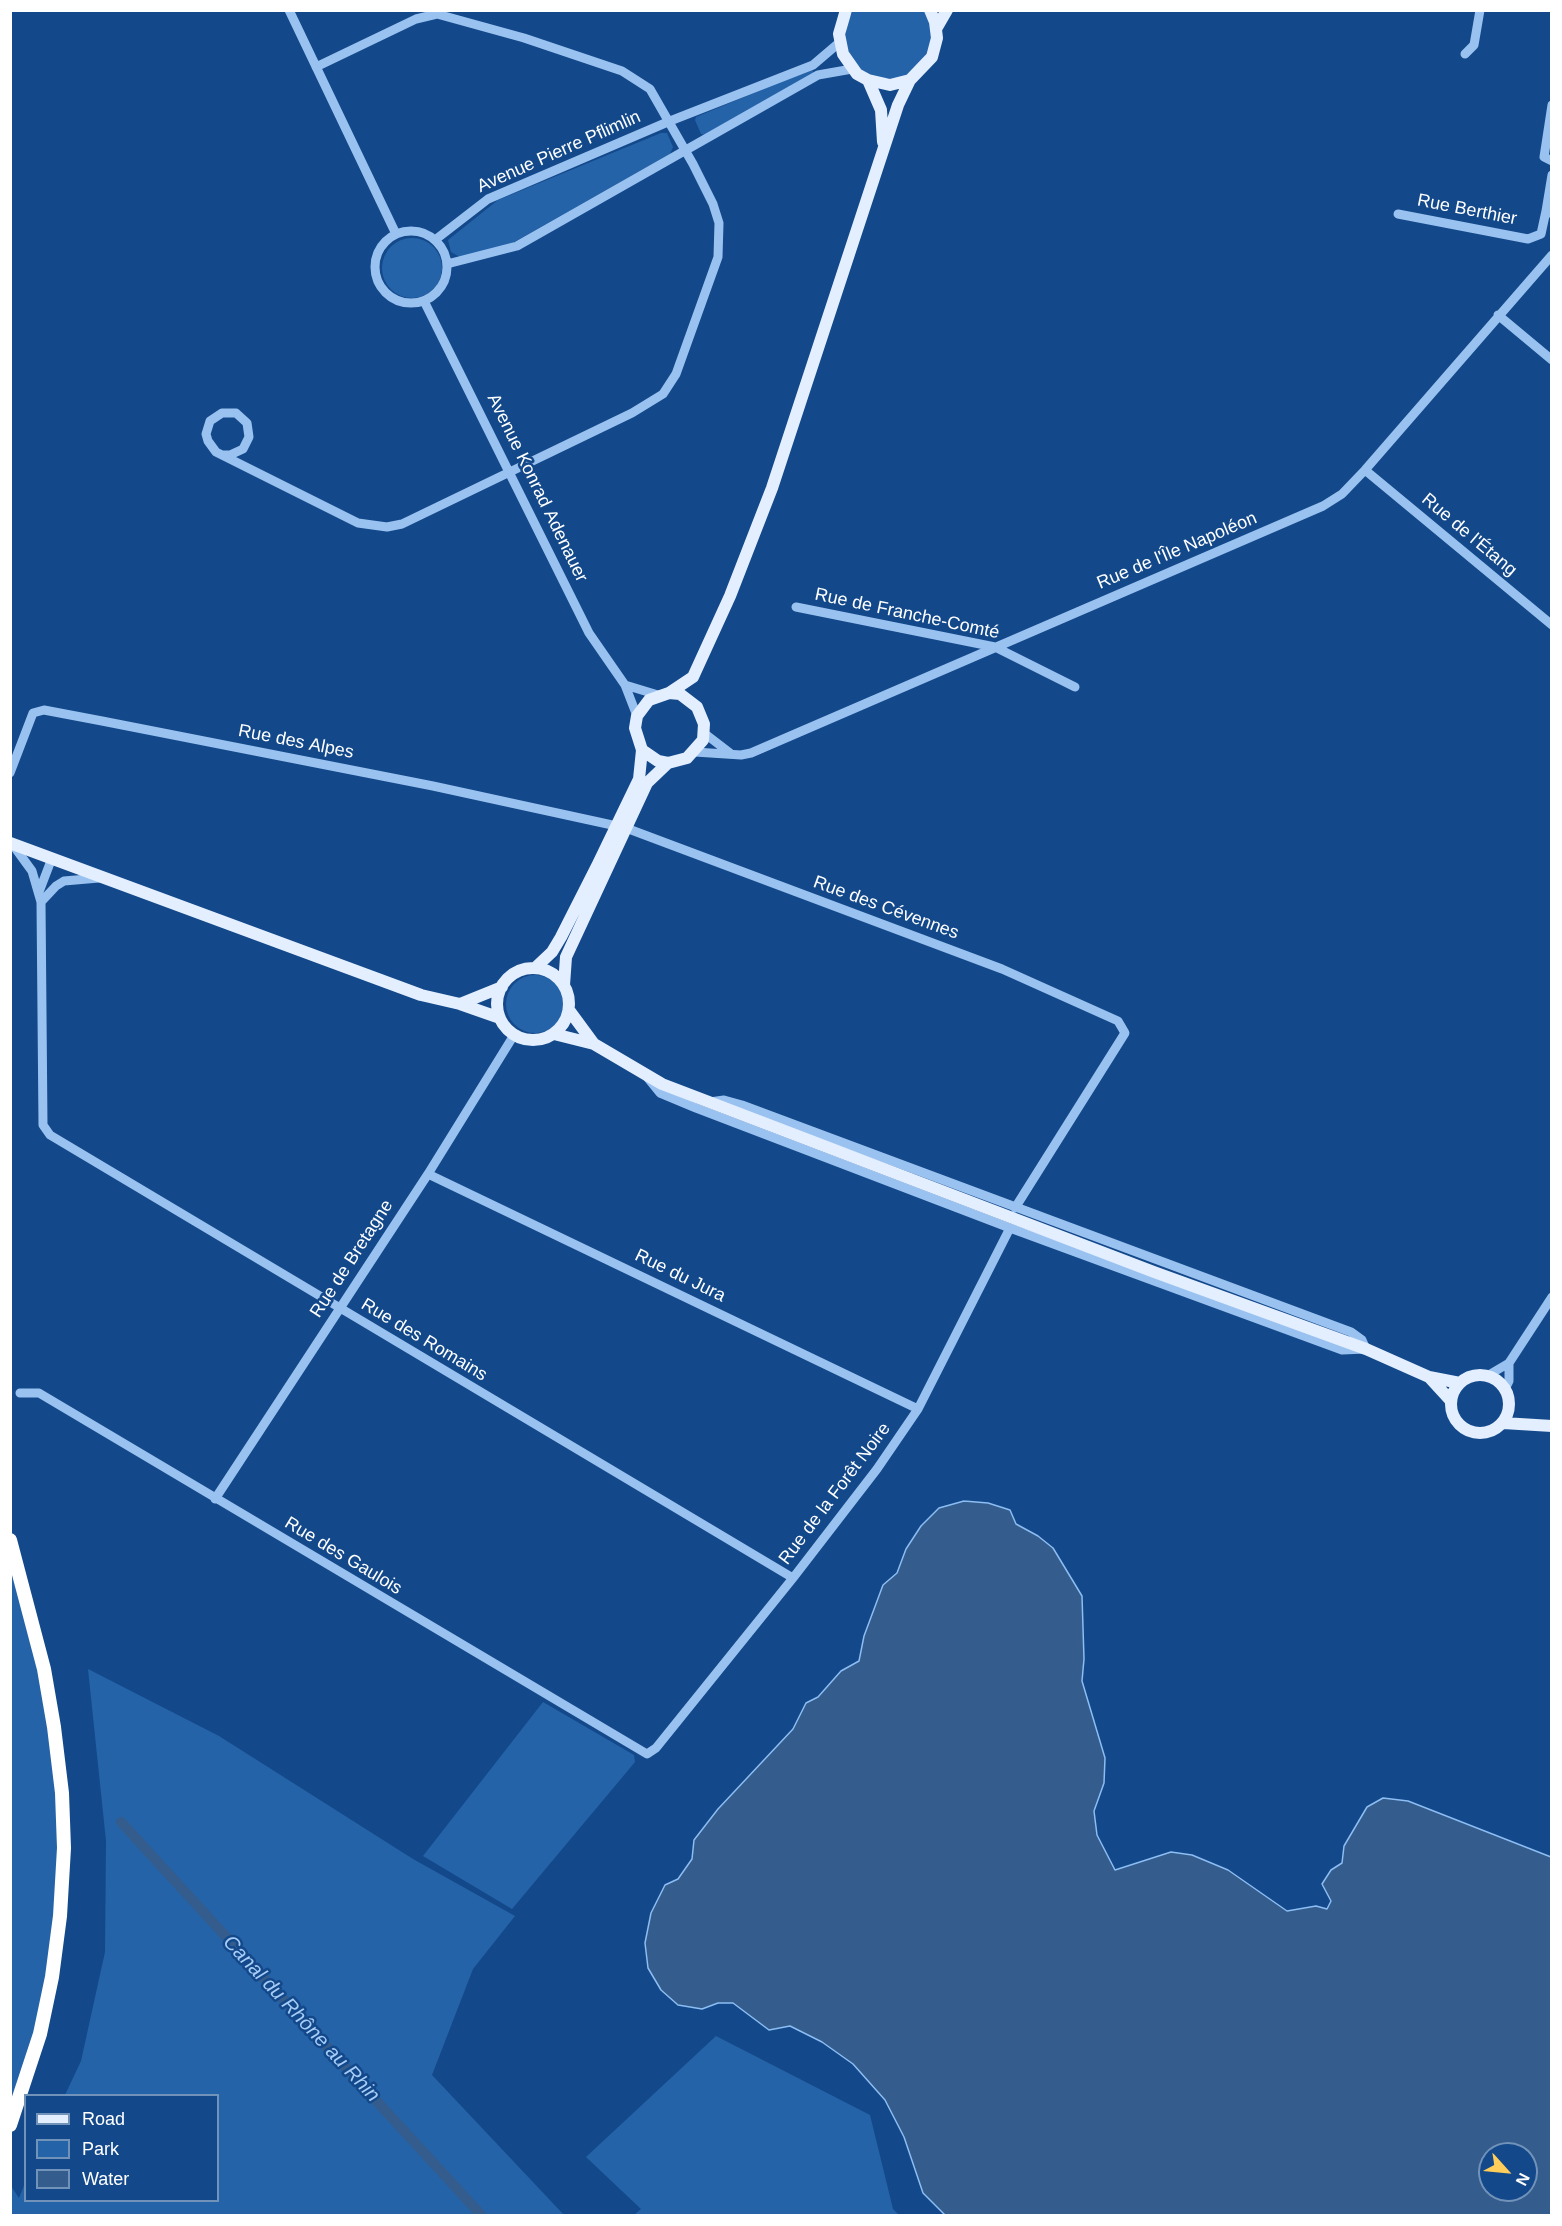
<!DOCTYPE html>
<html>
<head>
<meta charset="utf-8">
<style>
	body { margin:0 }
	#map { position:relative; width:1562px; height:2226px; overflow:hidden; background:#13498a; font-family:Arial,sans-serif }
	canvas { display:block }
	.frame { position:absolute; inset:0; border:12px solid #fff; pointer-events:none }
	.legend { position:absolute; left:24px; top:2094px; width:195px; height:108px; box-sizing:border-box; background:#13498a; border:2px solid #7192b9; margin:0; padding:8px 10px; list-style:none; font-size:18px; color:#fff }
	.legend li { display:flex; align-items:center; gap:12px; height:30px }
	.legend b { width:30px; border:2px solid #7192b9 }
	.north { position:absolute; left:1478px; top:2142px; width:60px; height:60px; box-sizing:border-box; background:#13498a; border:2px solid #7192b9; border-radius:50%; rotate:117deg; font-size:16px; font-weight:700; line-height:24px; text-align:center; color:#fff }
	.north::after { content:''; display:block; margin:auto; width:21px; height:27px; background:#ffcd59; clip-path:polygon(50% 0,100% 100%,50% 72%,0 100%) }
</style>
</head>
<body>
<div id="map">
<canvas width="1562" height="2226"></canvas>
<div class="frame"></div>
<ul class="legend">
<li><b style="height:8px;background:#e3eeff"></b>Road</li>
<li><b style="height:16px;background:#2563a9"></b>Park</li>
<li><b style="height:16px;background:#345c8c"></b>Water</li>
</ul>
<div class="north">N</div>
</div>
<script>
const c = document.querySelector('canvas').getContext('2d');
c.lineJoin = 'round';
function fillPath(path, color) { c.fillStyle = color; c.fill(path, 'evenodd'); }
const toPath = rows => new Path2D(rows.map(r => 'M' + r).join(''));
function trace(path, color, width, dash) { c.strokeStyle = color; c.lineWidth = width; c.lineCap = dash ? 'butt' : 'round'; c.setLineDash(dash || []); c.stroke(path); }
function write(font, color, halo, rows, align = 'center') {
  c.font = font + ' Arial,sans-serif'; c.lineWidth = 5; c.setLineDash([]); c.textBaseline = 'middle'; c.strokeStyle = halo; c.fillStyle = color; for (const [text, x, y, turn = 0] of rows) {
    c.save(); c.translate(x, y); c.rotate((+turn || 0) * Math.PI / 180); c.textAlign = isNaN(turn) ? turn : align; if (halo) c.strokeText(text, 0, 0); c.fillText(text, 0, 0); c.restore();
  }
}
fillPath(toPath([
	[853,11,924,11,930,20,933,37,926,59,910,75,898,79,876,78,858,68,846,49,845,37,846,25],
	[812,69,814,73,705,135,701,134,695,120,696,117],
	[661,133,667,133,673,147,670,154,509,245,460,257,451,252,448,240,498,200],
	'382 268a30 30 0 1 1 60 0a30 30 0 1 1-60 0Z',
	'506 1004a29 29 0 1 1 58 0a29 29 0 1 1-58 0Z',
	[10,1559,39,1670,58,1794,59,1849,55,1915,47,1977,34,2035,10,2104],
	[88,1669,219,1736,413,1859,515,1916,473,1969,432,2075,564,2215,11,2215,11,2186,19,2198,25,2183,26,2200,218,2200,218,2096,65,2095,81,2061,105,1952,106,1841],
	[543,1702,634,1755,635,1762,512,1909,423,1856],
	[716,2036,870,2115,893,2209,899,2215,634,2215,641,2209,586,2157]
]), '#2563a9');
const water = toPath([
	[964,1501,988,1503,1010,1510,1016,1524,1038,1536,1053,1548,1082,1596,1084,1659,1082,1681,1105,1758,1104,1783,1094,1811,1097,1835,1115,1870,1171,1852,1192,1855,1228,1870,1287,1911,1316,1906,1327,1909,1331,1901,1322,1884,1331,1870,1342,1863,1344,1846,1367,1807,1383,1798,1408,1801,1551,1857,1551,2215,945,2215,923,2193,904,2137,885,2100,853,2064,822,2042,790,2026,769,2030,733,2003,718,2003,702,2009,678,2005,661,1990,648,1968,645,1943,651,1913,665,1885,678,1879,692,1859,694,1840,718,1809,793,1729,806,1703,818,1697,841,1671,859,1661,864,1636,883,1585,897,1573,906,1549,921,1526,939,1508,964,1501],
	[1490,2154,1526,2154,1526,2190,1490,2190,1490,2154]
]);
fillPath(water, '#345c8c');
trace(water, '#8cbdf3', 1.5);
trace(toPath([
	[121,1822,482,2216]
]), '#345c8c', 10);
trace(toPath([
	[289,10,396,234],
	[1465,54,1474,45,1480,10],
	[1552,105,1544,157,1552,161],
	[1550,213,1546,211,1552,175],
	[1398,214,1528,239,1541,234,1546,211],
	'375 267a36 36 0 1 1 72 0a36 36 0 1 1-72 0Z',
	[435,240,488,199,670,121,813,65,840,42],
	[447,264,517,246,818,75,852,69],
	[424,301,589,633,625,685,637,716],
	[1498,315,1552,360],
	[223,455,230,455,243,449,249,437,247,423,236,413,222,413,210,421,206,434,208,441,216,452,358,523,387,527,402,524,632,413,663,394,676,374,718,257,719,223,713,204,693,164,650,89,622,71,524,38,437,14,416,19,316,67],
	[1365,470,1552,625],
	[796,607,995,647,1075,687],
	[625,685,658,695],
	[704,733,730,753],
	[695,752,741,755,751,753,1323,506,1342,494,1365,470,1552,255],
	[10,773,33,713,44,710,102,721,433,786,626,828,1002,969,1118,1021,1125,1033,1015,1208],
	[13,845,32,871,41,902,43,1125,50,1135,793,1578],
	[39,892,52,858],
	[41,902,56,886,64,881,99,878],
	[647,1077,660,1093,696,1108,1010,1228,1342,1350,1366,1349,1362,1340,1351,1332,742,1105,724,1100,710,1102],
	[428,1174,918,1409],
	[1487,1376,1509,1363],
	[1505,1389,1509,1381,1509,1363,1552,1297],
	[20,1393,39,1393,647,1754,656,1748,793,1578,877,1469,918,1409,1010,1228],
	[215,1499,428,1174,514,1035]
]), '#9ac2f0', 9);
trace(toPath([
	[846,10,839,34,843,54,857,74,868,80,890,85,910,80,932,57,937,38,935,22,930,10],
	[936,29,947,10],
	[868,80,881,110,883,142],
	[669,693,693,677,730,596,772,488,898,105,910,80],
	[10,843,421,995,460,1004,500,1018],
	[535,968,552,952,561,937,598,864,639,779,642,750],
	'497 1004a36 36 0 1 1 72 0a36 36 0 1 1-72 0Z',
	[564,985,566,957,647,783,668,763,687,758,703,740,704,724,697,707,680,694,669,693,649,700,637,716,635,728,642,750,658,761,668,763],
	[460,1004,502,987],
	[569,1010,594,1044,662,1084,1154,1272,1366,1349,1429,1377,1460,1383],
	[554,1034,594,1044],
	'1451 1404a29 29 0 1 1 58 0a29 29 0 1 1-58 0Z',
	[1429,1377,1451,1401],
	[1503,1423,1552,1426]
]), '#e3eeff', 12);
trace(toPath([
	[10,1540,44,1669,54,1727,62,1793,64,1848,60,1916,52,1977,40,2034,10,2125]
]), '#fff', 14);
write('18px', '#fff', '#13498a', [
	["Avenue Pierre Pflimlin",559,152,-24],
	["Rue Berthier",1467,210,11],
	["Avenue Konrad Adenauer",537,488,64],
	["Rue de l'Étang",1469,535,40],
	["Rue de l'Île Napoléon",1177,551,-23],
	["Rue de Franche-Comté",907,614,12],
	["Rue des Alpes",296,742,11],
	["Rue des Cévennes",886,908,20],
	["Rue de Bretagne",352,1259,-57],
	["Rue du Jura",680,1276,26],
	["Rue des Romains",424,1340,31],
	["Rue de la Forêt Noire",835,1494,-53],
	["Rue des Gaulois",343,1556,31]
]);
write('italic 20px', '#a6ccf7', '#13498a', [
	["Canal du Rhône au Rhin",301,2019,47]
]);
</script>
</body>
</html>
